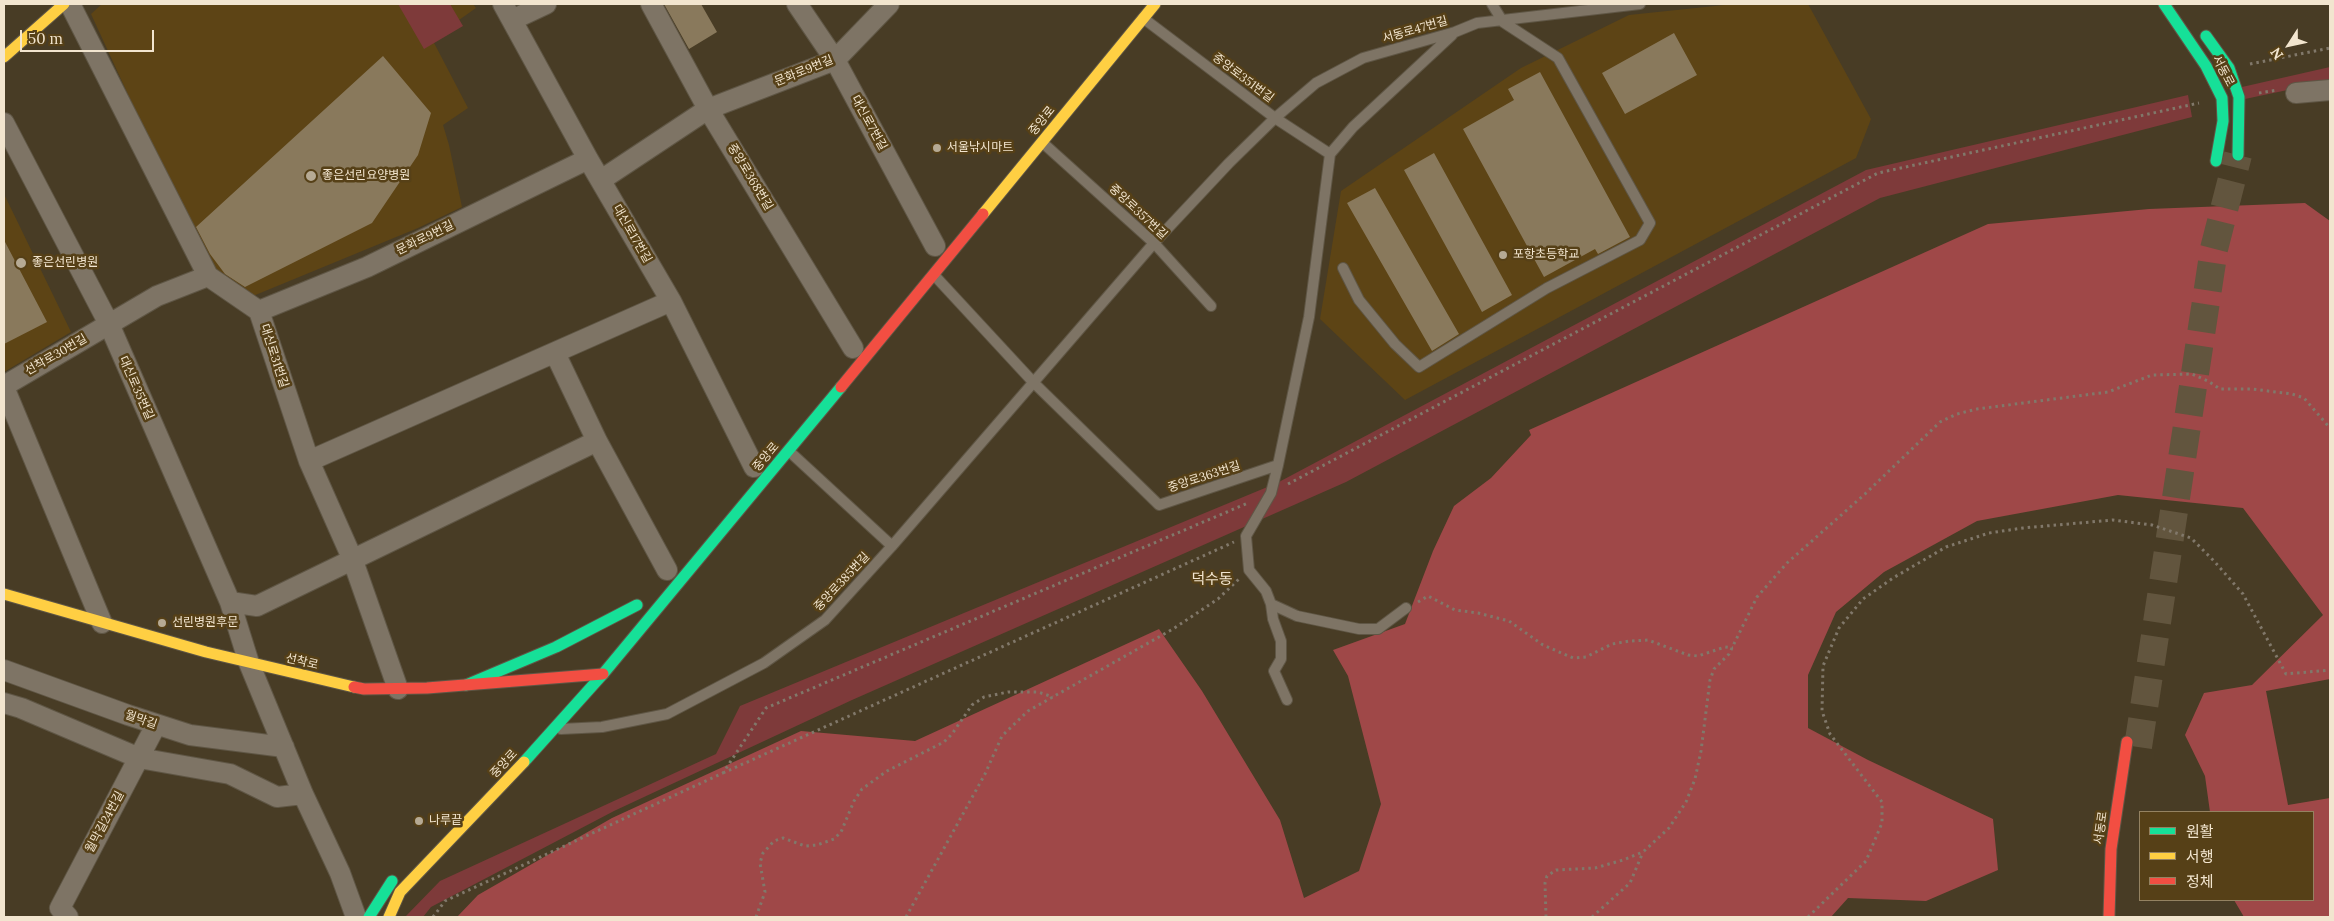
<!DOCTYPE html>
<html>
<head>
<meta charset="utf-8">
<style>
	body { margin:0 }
	#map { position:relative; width:2334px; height:921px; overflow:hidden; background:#483c25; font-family:Lora,"Noto Sans KR",serif }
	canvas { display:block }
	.frame { position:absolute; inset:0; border:5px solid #f2e5cf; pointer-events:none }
	.legend { position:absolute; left:2139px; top:811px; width:175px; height:90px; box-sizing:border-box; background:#564017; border:1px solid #948261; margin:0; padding:6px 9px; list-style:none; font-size:15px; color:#f2e5cf }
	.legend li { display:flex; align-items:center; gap:10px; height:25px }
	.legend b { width:25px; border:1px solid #948261 }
	.north { position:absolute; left:2264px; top:20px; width:50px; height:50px; -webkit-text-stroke:4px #564017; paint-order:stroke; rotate:235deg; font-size:14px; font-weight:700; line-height:20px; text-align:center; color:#f2e5cf }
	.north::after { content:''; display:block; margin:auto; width:18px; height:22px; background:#f2e5cf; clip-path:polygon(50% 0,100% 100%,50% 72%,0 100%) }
	.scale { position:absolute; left:20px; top:30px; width:134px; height:22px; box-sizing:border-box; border:2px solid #f2e5cf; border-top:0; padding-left:6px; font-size:15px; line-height:18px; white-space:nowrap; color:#f2e5cf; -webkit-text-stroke:4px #564017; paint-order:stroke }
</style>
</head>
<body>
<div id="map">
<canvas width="2334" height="921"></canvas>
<div class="frame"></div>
<ul class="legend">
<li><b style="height:6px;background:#16e098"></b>원활</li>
<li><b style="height:6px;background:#ffcf43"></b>서행</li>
<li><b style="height:6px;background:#f24e42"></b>정체</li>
</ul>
<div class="north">N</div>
<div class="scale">50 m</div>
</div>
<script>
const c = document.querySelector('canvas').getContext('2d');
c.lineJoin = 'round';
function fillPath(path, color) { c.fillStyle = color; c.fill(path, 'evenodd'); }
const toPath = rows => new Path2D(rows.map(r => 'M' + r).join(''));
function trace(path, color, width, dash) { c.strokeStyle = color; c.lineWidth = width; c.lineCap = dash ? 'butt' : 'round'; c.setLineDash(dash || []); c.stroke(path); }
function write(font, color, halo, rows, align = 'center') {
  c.font = font + ' Lora,"Noto Sans KR",serif'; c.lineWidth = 5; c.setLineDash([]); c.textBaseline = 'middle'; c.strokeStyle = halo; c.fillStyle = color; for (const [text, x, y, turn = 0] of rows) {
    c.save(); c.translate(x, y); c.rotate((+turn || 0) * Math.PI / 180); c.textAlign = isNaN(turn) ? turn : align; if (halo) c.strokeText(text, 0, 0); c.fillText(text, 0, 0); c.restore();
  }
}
fillPath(toPath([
	[102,4,473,4,476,8,432,39,468,108,443,125,449,145,462,207,418,228,253,296,226,286,202,255,91,14],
	[1734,4,1808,4,1871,119,1856,158,1405,400,1320,319,1341,191,1521,68,1629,15],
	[4,194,71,332,4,372]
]), '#5d4415');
fillPath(toPath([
	[398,4,450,4,463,26,424,49],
	[2330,67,2330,81,2245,99,2242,87],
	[2188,95,2192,117,1880,198,1346,482,852,700,614,811,431,907,423,917,405,917,440,881,716,754,740,706,1277,483,1866,170]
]), '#7e3a3a');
fillPath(toPath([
	[2305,203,2330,221,2330,679,2266,691,2288,805,2330,798,2330,917,2244,917,2234,900,2313,900,2313,812,2210,812,2205,776,2185,735,2204,693,2252,685,2323,615,2243,508,2118,495,1977,521,1884,572,1836,612,1808,675,1808,728,1868,760,1993,819,1998,870,1926,901,1848,898,1831,917,457,917,478,895,612,818,801,731,915,741,1159,629,1202,691,1280,820,1304,898,1359,871,1381,804,1348,676,1333,650,1405,624,1433,551,1454,506,1491,478,1531,435,1529,430,1988,224,2149,209]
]), '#9f4848');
fillPath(toPath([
	[664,4,701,4,717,32,689,49],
	[1674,33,1697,75,1625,114,1602,73],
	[383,56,431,113,418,155,372,223,245,287,225,274,210,254,196,227],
	[1540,72,1630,237,1598,254,1595,249,1544,277,1463,129,1514,100,1508,89],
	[1434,153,1512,295,1482,312,1404,170],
	[1375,188,1459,334,1432,351,1347,203],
	[4,240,47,322,4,344]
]), '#89795c');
trace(toPath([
	[2138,747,2214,249,2238,155]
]), '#62553e', 28, [28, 14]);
const lane = toPath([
	[1143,18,1275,118,1330,154],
	[1043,143,1154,243,1211,306],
	[1343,268,1359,300,1395,344,1419,367,1547,288,1640,240,1650,223,1558,58,1503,22,1492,4],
	[935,276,1034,383,1159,505,1278,465],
	[790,452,892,546],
	[1271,604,1273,619,1281,641,1281,659,1274,671,1287,700],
	[1406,608,1378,629,1359,629,1297,616,1271,604,1266,591,1249,570,1246,536,1271,493,1278,465,1309,317,1330,154,1353,127,1452,35],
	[561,729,602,727,667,714,764,663,825,620,892,546,1154,243,1229,163,1275,118,1316,83,1363,58,1455,32,1477,23,1640,4]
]);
const street = toPath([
	[70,4,208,276,259,311,309,461,352,558,398,689],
	[503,4,588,159,671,301,754,467],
	[651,4,708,109,853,348],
	[797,4,835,60,935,246],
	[512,20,546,4],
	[2296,93,2330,90],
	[4,123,109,324,230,602,249,663,303,794,340,873,356,917],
	[601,180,708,109,835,60,889,4],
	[259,311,367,267,588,159],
	[555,353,597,441,667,570],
	[4,386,157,296,208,276],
	[4,387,102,623],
	[309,461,671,301],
	[230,602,257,606,597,441],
	[4,670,128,715,190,735,284,747],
	[4,703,21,708,139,758,230,774,277,797,303,794],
	[68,917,60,908,156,725]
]);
const fast = toPath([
	[2164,4,2206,66,2222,98,2223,121,2216,161],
	[2206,36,2229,68,2239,97,2238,155],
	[466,685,556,647,637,605],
	[524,762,603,674,841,387],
	[369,917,392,881]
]);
const slow = toPath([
	[4,57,64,4],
	[983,214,1155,4],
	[4,594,206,652,354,687],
	[389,917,400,892,524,762]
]);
const jam = toPath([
	[841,387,983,214],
	[354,687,364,689,427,688,603,674],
	[2109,917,2111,849,2127,742]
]);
trace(lane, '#5f5645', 12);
trace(street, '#5f5645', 22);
trace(fast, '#5f5645', 13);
trace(slow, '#5f5645', 13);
trace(jam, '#5f5645', 13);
trace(toPath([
	[2250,64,2330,48],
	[2259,93,2278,90],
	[1288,484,1878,173,2199,103],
	[1418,602,1428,596,1455,610,1478,613,1509,621,1543,645,1573,658,1586,657,1612,644,1630,641,1648,640,1688,655,1698,656,1725,647,1733,648],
	[723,773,1234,542],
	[433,917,445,901,723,773,766,708,1248,503],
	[756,917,765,892,760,863,763,853,774,841,783,838,805,846,817,845,834,839,841,832,854,801,862,789,887,771,944,742,952,734,972,705,984,697,1008,692,1038,692,1053,697],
	[906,917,985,774,1002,736,1028,711,1173,629,1218,599,1239,579],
	[1546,917,1545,883,1547,876,1556,870,1595,868,1623,860,1643,852,1669,828,1686,802,1695,779,1701,751,1710,680,1714,669,1729,654,1757,597,1787,563,1865,494,1940,422,1957,414,1977,409,2108,392,2152,375,2192,374,2208,381,2220,389,2252,389,2292,394,2304,398,2330,428],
	[1592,917,1630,883,1643,852],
	[1808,917,1866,861,1882,823,1882,802,1830,734,1822,711,1823,666,1839,628,1863,599,1893,578,1946,547,1989,533,2023,528,2113,520,2152,525,2191,538,2214,561,2243,594,2286,674,2330,670]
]), '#81786a', 3, [2.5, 4]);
trace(lane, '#7e7465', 10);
trace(street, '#7e7465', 20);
trace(fast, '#16e098', 11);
trace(slow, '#ffcf43', 11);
trace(jam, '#f24e42', 11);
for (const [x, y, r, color] of [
	[937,148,5,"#b6aa94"],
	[311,176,6,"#b6aa94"],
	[1503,255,5,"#b6aa94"],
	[21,263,6,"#b6aa94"],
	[162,623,5,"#b6aa94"],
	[419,821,5,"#b6aa94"]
]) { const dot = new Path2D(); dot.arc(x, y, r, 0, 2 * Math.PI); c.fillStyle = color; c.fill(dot); trace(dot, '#564017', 2); }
write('12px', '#f2e5cf', '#564017', [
	["서동로47번길",1415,30,-16],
	["문화로9번길",804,71,-22],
	["서동로",2223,71,62],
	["중앙로351번길",1243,78,37],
	["중앙로",1042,121,-51],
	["대신로7번길",869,123,61],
	["중앙로368번길",750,177,59],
	["중앙로357번길",1138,212,43],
	["대신로17번길",632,234,60],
	["문화로9번길",425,238,-26],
	["선착로30번길",56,355,-30],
	["대신로31번길",274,356,72],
	["대신로35번길",136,388,66],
	["중앙로",766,457,-50],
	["중앙로363번길",1204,477,-18],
	["중앙로385번길",842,582,-47],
	["선착로",302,662,13],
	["월막길",141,720,19],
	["중앙로",504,764,-47],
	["월막길24번길",105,822,-62],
	["서동로",2101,828,-82]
]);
write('12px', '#f2e5cf', '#564017', [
	["서울낚시마트",947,148],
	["좋은선린요양병원",322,176],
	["포항초등학교",1513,255],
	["좋은선린병원",32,263],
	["선린병원후문",172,623],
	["나루끝",429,821]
], 'left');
write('15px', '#f2e5cf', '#564017', [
	["덕수동",1212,580]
]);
</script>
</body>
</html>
